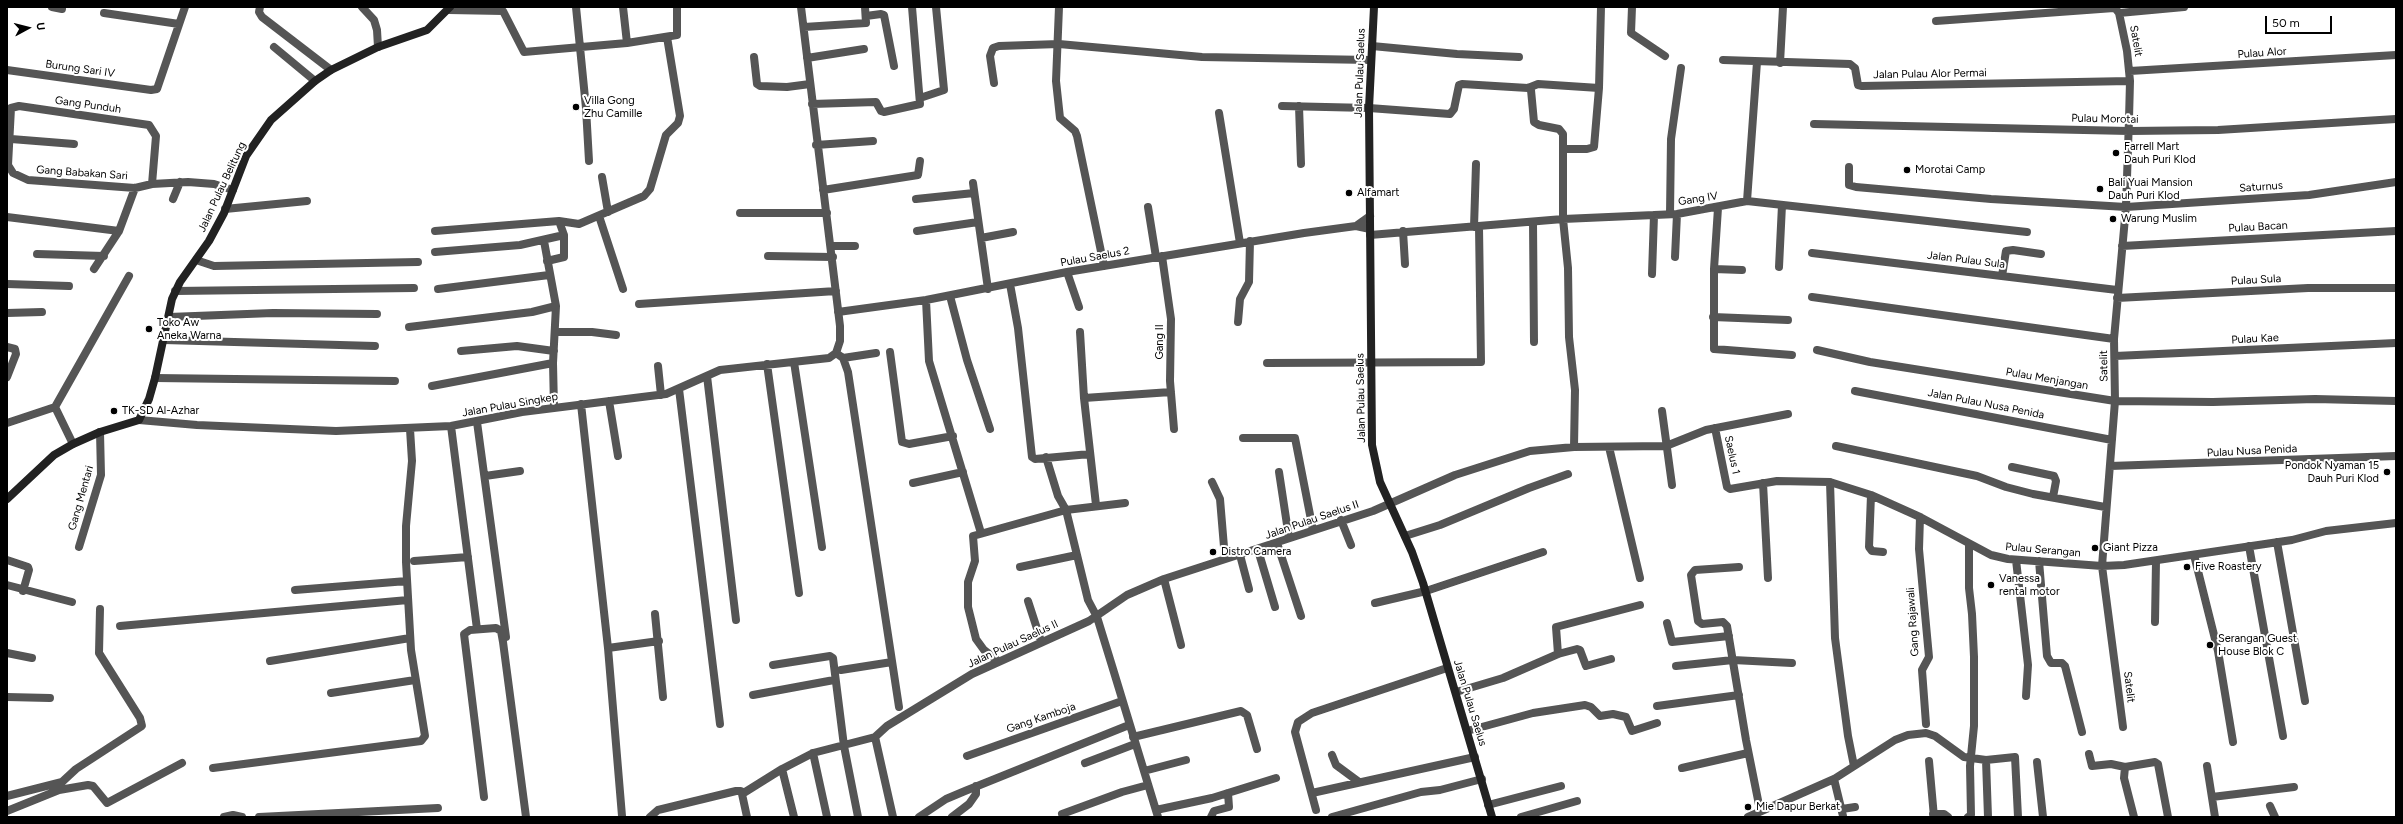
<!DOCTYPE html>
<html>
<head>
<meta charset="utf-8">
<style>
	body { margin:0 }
	#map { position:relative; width:2403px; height:824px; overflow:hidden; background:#fff; font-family:Figtree,sans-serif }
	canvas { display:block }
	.frame { position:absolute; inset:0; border:8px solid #000; pointer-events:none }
	.north { position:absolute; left:8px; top:8px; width:40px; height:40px; -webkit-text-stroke:3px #fff; paint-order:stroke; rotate:83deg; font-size:11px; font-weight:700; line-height:16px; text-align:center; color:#000 }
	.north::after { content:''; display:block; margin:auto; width:14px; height:18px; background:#000; clip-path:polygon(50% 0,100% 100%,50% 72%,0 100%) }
	.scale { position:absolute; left:2265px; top:16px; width:67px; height:18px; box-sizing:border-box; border:2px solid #000; border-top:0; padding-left:5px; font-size:12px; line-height:14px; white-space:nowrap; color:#000; -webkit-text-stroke:3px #fff; paint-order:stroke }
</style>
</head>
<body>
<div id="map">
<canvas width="2403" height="824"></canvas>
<div class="frame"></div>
<div class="north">U</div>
<div class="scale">50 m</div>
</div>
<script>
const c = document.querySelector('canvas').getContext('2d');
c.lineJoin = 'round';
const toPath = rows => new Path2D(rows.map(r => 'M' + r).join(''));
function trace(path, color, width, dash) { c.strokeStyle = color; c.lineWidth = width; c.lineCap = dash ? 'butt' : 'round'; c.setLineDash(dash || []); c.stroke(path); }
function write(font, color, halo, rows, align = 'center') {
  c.font = font + ' Figtree,sans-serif'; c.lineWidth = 4; c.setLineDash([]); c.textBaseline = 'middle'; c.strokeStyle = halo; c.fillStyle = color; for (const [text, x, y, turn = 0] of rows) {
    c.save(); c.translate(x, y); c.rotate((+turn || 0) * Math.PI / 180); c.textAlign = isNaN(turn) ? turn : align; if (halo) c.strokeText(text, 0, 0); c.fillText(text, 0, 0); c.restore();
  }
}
trace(toPath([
	[52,7,62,9],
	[260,7,259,12,262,17,331,70],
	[362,7,374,20,377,30,378,47],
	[576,7,586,108,589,161],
	[623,7,627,43],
	[1059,7,1056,81,1060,118,1075,131,1077,136,1104,266],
	[1632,7,1631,33,1665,56],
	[2114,7,2119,13,2127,51,2130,81,2129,119,2126,207,2114,339,2115,401,2102,566,2123,727],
	[449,10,503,11,524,52,627,43,677,35,677,7],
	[104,13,179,24],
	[2119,13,2184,7],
	[866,16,881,14,884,15,894,66],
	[1936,21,2114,8],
	[804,27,866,23,865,7],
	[1372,46,1457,54,1519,57],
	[274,47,315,81],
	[754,57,757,84,760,86,787,87,810,84],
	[807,58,864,49],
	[1723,60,1850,64,1855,68,1858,85,1862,86,2130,81],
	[1780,63,1783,7],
	[7,70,151,90,157,89,185,7],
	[2130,71,2396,55],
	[994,83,990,56,993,48,999,46,1059,44,1202,57,1370,60],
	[1528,88,1531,90,1534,122,1539,125,1559,129,1563,134,1563,219,1568,268,1569,337,1575,390,1574,447],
	[920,98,944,90,936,7],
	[812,104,876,102,881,111,884,112,920,104,912,7],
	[1282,106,1369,108,1450,114,1454,109,1459,85,1462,84,1528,88,1538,84,1599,88],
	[1299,106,1301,164],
	[11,108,19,106,149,125,156,136,152,184],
	[1219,113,1240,243],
	[1814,124,2129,131,2218,130,2396,119],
	[11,139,74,144],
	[816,145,873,141],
	[1563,149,1587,149,1594,147,1599,88,1601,7],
	[8,165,13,173,28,180,135,188,152,184,188,182,214,184,233,190],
	[8,165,11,108],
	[1849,167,1849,185,1856,187,1991,199,2126,207,2309,195,2396,182],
	[602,177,608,212],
	[973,183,988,289],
	[823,190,918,175,920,161],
	[173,199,180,182],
	[916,199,974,193],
	[1747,201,1757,62],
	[1148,207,1156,257],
	[1718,208,1714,269,1714,349,1792,355],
	[225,209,307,201],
	[740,213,827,213],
	[1670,214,1671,139,1681,68],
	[599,216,623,289],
	[7,217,119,231],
	[1533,222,1534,342],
	[1356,226,1370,216],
	[1474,227,1476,164],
	[435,231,559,221,579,224,644,196,650,189,666,135,678,123,680,116,667,37],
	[917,231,978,222],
	[1403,231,1405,264],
	[1370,235,1563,219,1677,214,1747,201,2027,232],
	[981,238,1013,232],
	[544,241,556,306,553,363,554,408],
	[832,246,855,246],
	[2122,246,2396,231],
	[435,252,520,245,564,235],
	[1812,253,2117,290],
	[37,254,104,256],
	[768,256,833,257],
	[1162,256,1171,319,1170,381,1174,429],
	[1675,257,1677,214],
	[196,260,214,266,418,262],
	[547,261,564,257,564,235,559,221],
	[1779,267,1782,205],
	[94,269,119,231,135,188],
	[1714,269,1742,270],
	[1067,272,1079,307],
	[1652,274,1654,215],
	[2002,276,2006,251,2013,250,2041,254],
	[7,284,69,286],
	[1010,284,1018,328,1032,457,1035,459,1090,454],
	[438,289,549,275],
	[175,291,414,288],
	[950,296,967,360,990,429],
	[1812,297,2114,339],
	[2117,298,2308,288,2396,288],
	[926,300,929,361,981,533],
	[639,304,836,291],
	[838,312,926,300,1067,272,1304,233,1356,226,1370,229],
	[7,313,42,312],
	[169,317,273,313,377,314],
	[1713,317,1788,320],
	[1238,322,1240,299,1249,282,1250,241],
	[409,327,532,312,556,306],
	[556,332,592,332,616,335],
	[1080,332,1084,398,1096,505],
	[164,340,375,346],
	[7,347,15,349,16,354,7,377],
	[1817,350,1870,362,2115,401,2213,402,2315,399,2396,401],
	[461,351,517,346,554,351],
	[890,352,902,442,909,444,953,436],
	[836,353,843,358,848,372,899,707],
	[2115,356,2396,343],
	[843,358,876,353],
	[794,362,822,547],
	[1267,363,1481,362,1479,227],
	[767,364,799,593],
	[658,366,661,395],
	[707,376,736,620],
	[155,378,395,381],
	[432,386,553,363],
	[679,389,720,724],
	[1855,391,2112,440],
	[1084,398,1171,392],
	[609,401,618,456],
	[581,404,608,648,622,816],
	[55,407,73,444],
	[1662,411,1672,485],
	[139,420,197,425,336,431,451,426,522,412,666,394,720,370,829,358,836,353,840,341,840,326,801,7],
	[477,422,506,637],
	[7,423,55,407,129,276],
	[451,426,477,629],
	[1715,428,1727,487,1730,489,1777,481,1830,482,1871,495,1920,517,1991,555,2008,559,2102,566,2124,565,2292,540,2326,531,2396,523],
	[1243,438,1295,438,1313,530],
	[1836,446,1977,476,2006,487,2033,494,2105,507],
	[1609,447,1640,578],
	[1046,457,1058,496,1066,510,1088,600,1097,617,1113,669,1158,817],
	[2110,466,2396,456],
	[2012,467,2054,476,2056,481,2053,497],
	[1279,472,1289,538],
	[485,476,520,471],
	[1212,482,1220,499,1225,559],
	[1830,482,1835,638,1848,736,1854,766],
	[913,483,963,472],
	[1763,483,1768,578],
	[1871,495,1869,547,1872,551,1883,552],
	[1920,517,1919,549,1929,657,1922,670,1926,724],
	[1341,520,1351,545],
	[1405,536,1440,525,1529,488,1568,474],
	[2277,542,2305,701],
	[1277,543,1301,616],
	[2249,546,2283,736],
	[79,547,101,475,100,432],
	[1258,550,1275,607],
	[1240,555,1249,589],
	[2194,555,2218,651,2233,742],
	[7,560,28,567,29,570,23,591],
	[2016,560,2028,665,2026,696],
	[414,561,468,557],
	[2039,561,2047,656,2051,663,2062,663,2065,666,2082,732],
	[1020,567,1077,555],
	[1739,567,1695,570,1691,575,1698,621,1702,624,1723,622,1727,626,1746,740,1760,810],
	[1164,579,1181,645],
	[7,585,72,602],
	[295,590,407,581],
	[1028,601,1041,641],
	[1375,603,1426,591,1543,552],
	[655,614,663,697],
	[2155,622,2156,561],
	[1667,623,1672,642,1729,636],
	[120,626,408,600],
	[608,648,659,641],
	[7,653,32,658],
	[1558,654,1556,627,1640,605],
	[270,661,410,638],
	[998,661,984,650,976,639,968,607,968,582,975,561,973,536,1066,510,1125,503],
	[773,665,830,656,833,658,844,746,858,817],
	[1676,666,1733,660,1792,663],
	[841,670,892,662],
	[1456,692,1503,678,1558,654,1577,649,1580,650,1586,666,1611,659],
	[331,693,415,680],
	[753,695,834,680],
	[7,697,50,698],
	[1657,706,1739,695],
	[1467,731,1533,713,1585,705,1591,707,1600,716,1613,714,1626,717,1632,731,1657,723],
	[875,737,893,817],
	[1133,737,1241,711,1247,715,1257,749],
	[813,753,827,817],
	[2089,754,2092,766,2111,764,2125,767,2155,762,2158,764,2168,817],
	[1332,755,1336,765,1359,782],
	[967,756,1122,701],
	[1986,760,1988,817],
	[1929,761,1934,817],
	[2037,762,2043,817],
	[1085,763,1135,744],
	[2207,766,2215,817],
	[2125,767,2124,778,2134,817],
	[213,768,421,741,425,736,411,650,406,562,406,526,412,461,410,429],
	[1682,768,1748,753],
	[782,769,794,817],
	[1144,771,1186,760],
	[1834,779,1843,816],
	[1312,793,1475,757],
	[742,794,782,769,813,753,875,737,887,726,972,674,1089,621,1127,595,1164,579,1373,511,1455,475,1530,451,1574,447,1666,446,1706,430,1788,414],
	[742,794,747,817],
	[7,796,62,782,76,769,142,726,140,718,99,653,100,609],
	[484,797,464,634,470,630,496,628,501,631,503,642,526,817],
	[2212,797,2294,787],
	[1488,805,1561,786],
	[2270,806,2275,817],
	[1842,809,1855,807],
	[1156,810,1212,798,1276,778],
	[1316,810,1295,732,1298,722,1312,713,1447,668],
	[7,811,59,790,88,785,93,786,107,803,182,763],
	[1062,814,1122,792,1148,785],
	[1933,814,1944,814,1948,817],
	[224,817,233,815,242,817],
	[259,817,438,808],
	[650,817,658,810,736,791,741,791,742,794],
	[919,817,946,799,965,791,1129,725],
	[952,817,969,804,976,794,976,786],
	[1211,817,1214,811,1229,807,1228,793],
	[1332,817,1421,792,1440,790,1482,779],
	[1521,817,1577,801],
	[1748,817,1834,779,1895,740,1908,735,1926,733,1935,736,1964,757,1986,760,2015,757,2018,817],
	[1968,817,1971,815,1970,766,1974,726,1974,657,1972,614,1969,588,1969,544]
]), '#555', 8);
trace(toPath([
	[1374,7,1369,108,1372,445,1380,482,1412,552,1423,583,1492,817],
	[7,499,54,455,73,444,100,432,139,420,149,399,155,378,172,299,180,282,209,241,224,213,246,156,271,120,315,81,331,70,378,47,427,30,450,7]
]), '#222', 8);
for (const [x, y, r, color] of [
	[576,107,4,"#000"],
	[2116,153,4,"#000"],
	[1907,170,4,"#000"],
	[2100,189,4,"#000"],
	[1349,193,4,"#000"],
	[2113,219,4,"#000"],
	[149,329,4,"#000"],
	[114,411,4,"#000"],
	[2387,472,4,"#000"],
	[2095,548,4,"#000"],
	[1213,552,4,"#000"],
	[2187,567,4,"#000"],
	[1991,585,4,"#000"],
	[2210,645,4,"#000"],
	[1748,807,4,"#000"]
]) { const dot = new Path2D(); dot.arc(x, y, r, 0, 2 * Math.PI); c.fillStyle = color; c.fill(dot); trace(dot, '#fff', 1.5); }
write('11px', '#000', '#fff', [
	["Satelit",2136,41,80],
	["Pulau Alor",2262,53,-4],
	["Burung Sari IV",80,69,8],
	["Jalan Pulau Saelus",1360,73,-88],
	["Jalan Pulau Alor Permai",1930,74,-1],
	["Gang Punduh",88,105,8],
	["Pulau Morotai",2105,119,1],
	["Gang Babakan Sari",82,173,4],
	["Jalan Pulau Belitung",222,187,-65],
	["Saturnus",2261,187,-4],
	["Gang IV",1698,199,-9],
	["Pulau Bacan",2258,227,-3],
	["Pulau Saelus 2",1095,257,-10],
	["Jalan Pulau Sula",1966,260,7],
	["Pulau Sula",2256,280,-3],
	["Pulau Kae",2255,339,-3],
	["Gang II",1160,342,-90],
	["Satelit",2104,366,-91],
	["Pulau Menjangan",2047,379,10],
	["Jalan Pulau Saelus",1361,398,-91],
	["Jalan Pulau Nusa Penida",1986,404,11],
	["Jalan Pulau Singkep",510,405,-10],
	["Pulau Nusa Penida",2252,451,-3],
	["Saelus 1",1732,455,78],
	["Gang Mentari",81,498,-74],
	["Jalan Pulau Saelus II",1312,520,-19],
	["Pulau Serangan",2043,550,5],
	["Gang Rajawali",1913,622,-94],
	["Jalan Pulau Saelus II",1013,644,-25],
	["Satelit",2129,687,83],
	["Jalan Pulau Saelus",1470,703,73],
	["Gang Kamboja",1041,718,-19]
]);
write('11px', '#000', '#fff', [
	["Villa Gong",584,101],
	["Zhu Camille",584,114],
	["Farrell Mart",2124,147],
	["Dauh Puri Klod",2124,160],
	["Morotai Camp",1915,170],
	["Bali Yuai Mansion",2108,183],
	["Dauh Puri Klod",2108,196],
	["Alfamart",1357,193],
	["Warung Muslim",2121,219],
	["Toko Aw",157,323],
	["Aneka Warna",157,336],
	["TK-SD Al-Azhar",122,411],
	["Pondok Nyaman 15",2379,466,"right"],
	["Dauh Puri Klod",2379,479,"right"],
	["Giant Pizza",2103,548],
	["Distro Camera",1221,552],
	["Five Roastery",2195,567],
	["Vanessa",1999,579],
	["rental motor",1999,592],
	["Serangan Guest",2218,639],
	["House Blok C",2218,652],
	["Mie Dapur Berkat",1756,807]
], 'left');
</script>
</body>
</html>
